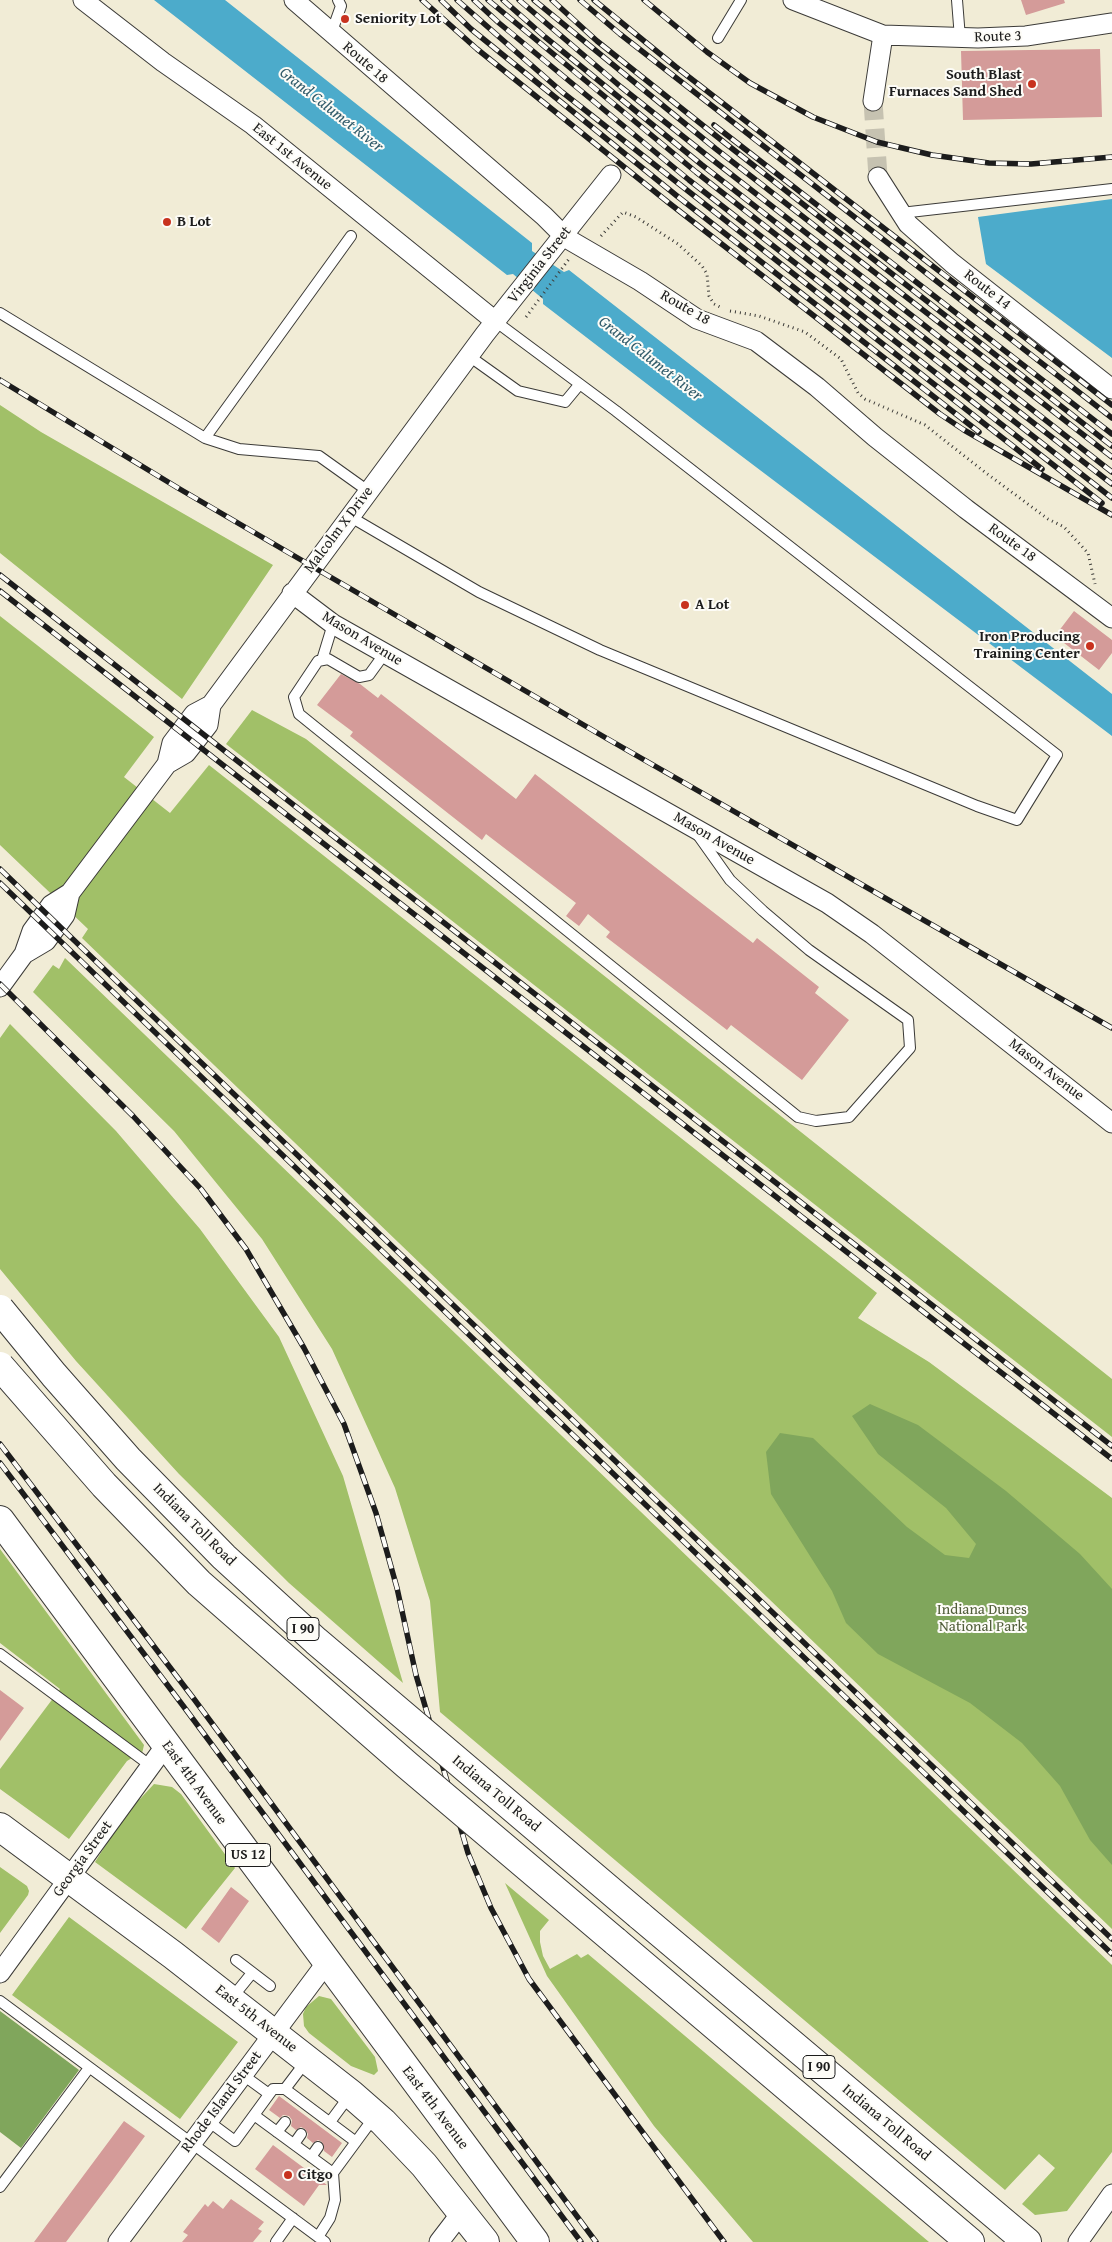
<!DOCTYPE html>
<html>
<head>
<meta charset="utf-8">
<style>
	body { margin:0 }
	canvas { display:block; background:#f1ecd6 }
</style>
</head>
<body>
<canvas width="1112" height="2242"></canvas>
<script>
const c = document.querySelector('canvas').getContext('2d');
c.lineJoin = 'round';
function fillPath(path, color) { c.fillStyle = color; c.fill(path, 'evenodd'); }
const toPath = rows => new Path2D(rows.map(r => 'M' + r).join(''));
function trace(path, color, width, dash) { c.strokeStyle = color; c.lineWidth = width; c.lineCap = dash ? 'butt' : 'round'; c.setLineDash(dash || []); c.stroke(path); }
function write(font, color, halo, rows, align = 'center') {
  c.font = font + ' "Gentium Book Plus",serif'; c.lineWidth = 4; c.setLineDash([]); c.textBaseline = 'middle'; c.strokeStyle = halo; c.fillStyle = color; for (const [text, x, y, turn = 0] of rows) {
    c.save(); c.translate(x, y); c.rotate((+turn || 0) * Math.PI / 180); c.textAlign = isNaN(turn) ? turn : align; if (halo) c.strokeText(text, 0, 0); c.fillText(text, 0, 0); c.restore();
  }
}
fillPath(toPath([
	[0,405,41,432,273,565,182,699,0,553],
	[0,616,154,737,124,777,170,813,209,765,877,1293,858,1318,929,1362,1112,1498,1112,1929,82,938,88,929,0,845],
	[252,710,306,739,1112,1379,1112,1437,226,744],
	[65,958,1112,1965,1112,2152,1067,2211,1035,2215,1022,2204,1055,2168,1039,2154,1005,2190,440,1712,430,1601,395,1488,332,1349,262,1239,174,1131,33,992,53,965,59,969],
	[10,1024,116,1131,200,1229,279,1337,343,1476,403,1683,289,1583,179,1474,76,1361,0,1269,0,1038],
	[0,1549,144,1745,141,1758,137,1755,127,1761,69,1839,0,1789,0,1769,60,1689,0,1643],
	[154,1784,172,1787,181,1794,235,1868,186,1929,95,1862,135,1799,140,1799],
	[0,1867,27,1886,29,1891,28,1895,0,1933],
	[505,1883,549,1920,540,1931,540,1942,543,1956,550,1969,577,1954,581,1958,588,1954,929,2242,753,2242,654,2126,547,1976],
	[69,1917,238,2042,180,2119,12,1995],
	[319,1996,331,1999,375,2057,378,2071,374,2075,351,2066,309,2033,304,2026,303,2014,306,2007]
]), '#a1c068');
fillPath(toPath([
	[870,1404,918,1425,1006,1491,1080,1554,1112,1589,1112,1865,1090,1840,1060,1786,1022,1743,970,1703,878,1654,846,1623,832,1591,771,1494,766,1452,780,1433,813,1438,907,1527,945,1555,969,1558,976,1544,946,1508,878,1454,852,1416],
	[0,2011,79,2070,21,2148,0,2132]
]), '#80a65c');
fillPath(toPath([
	[154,0,225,0,532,243,532,251,564,272,569,270,1112,694,1112,736,703,427,543,304,543,299,513,274,507,275],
	[1112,199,1112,358,986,264,978,217]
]), '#4cabcb');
fillPath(toPath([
	[1021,0,1064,0,1065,3,1026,15],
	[1100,49,1102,117,963,120,961,51],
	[1074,611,1112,640,1112,653,1099,670,1055,636],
	[341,674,360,684,378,698,381,694,516,799,535,774,753,943,757,938,819,987,815,993,849,1020,802,1080,731,1025,727,1030,606,937,610,932,588,914,579,926,566,916,576,903,486,834,482,840,350,736,353,732,317,705],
	[0,1690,24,1708,0,1741],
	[231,1887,249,1901,219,1943,201,1929],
	[279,2096,342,2143,332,2157,324,2151,322,2142,318,2140,313,2143,307,2138,308,2134,305,2129,301,2127,296,2130,291,2126,292,2120,289,2116,283,2115,280,2118,269,2110],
	[124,2121,145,2136,112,2181,66,2242,34,2242],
	[273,2145,327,2185,319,2185,304,2206,255,2169],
	[231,2199,264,2222,258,2229,262,2231,253,2242,182,2242,188,2235,183,2232,205,2204,208,2207,213,2201,223,2209]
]), '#d49b99');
trace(toPath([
	[873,101,878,177]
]), '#c6c2b1', 19, [19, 9]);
const service = toPath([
	[957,0,960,38],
	[331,34,341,6,338,0],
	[718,38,741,0],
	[901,213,1112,189],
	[0,313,205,438,239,449,319,456,368,491],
	[469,356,518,391,565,402,579,385],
	[205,438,351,236],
	[349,516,479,592,600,650,977,806,1017,820,1057,755,616,411,495,321],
	[385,653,369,675,359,677,328,659,318,661,294,697,299,714,798,1117,816,1121,849,1117,910,1048,908,1020,809,950,763,911,730,880,698,835],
	[322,660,333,624],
	[0,1654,151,1766],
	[236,1960,270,1986],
	[231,1999,252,1973],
	[0,2001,325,2242],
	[307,2060,285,2089,356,2142],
	[243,2075,269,2094],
	[254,2115,273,2089,285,2089],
	[208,2121,235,2141,254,2115,333,2173,375,2116],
	[330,2122,350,2095],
	[277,2132,285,2122],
	[294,2144,301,2134],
	[311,2157,318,2147],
	[0,2187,89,2068],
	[318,2237,330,2218,335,2200,333,2173],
	[276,2242,293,2218]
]);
const minor = toPath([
	[83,0,163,62,253,125,495,321],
	[294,0,544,216,566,238,640,281,697,319,756,341,817,387,875,437,966,509,1112,618],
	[793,0,883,35,873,101],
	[883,35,978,38,1026,36,1112,23],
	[878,177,908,224,952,263,1112,389],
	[292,593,333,624,827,903,872,934,1112,1123],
	[167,764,186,753,208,725,211,705],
	[24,954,46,941,65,915,70,893],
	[0,987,24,954,32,931,51,905,70,893,167,764,172,743,194,714,211,705,485,334,611,175],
	[0,1973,166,1745],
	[118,2242,327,1962],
	[439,2242,462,2212],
	[1078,2242,1112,2194]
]);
const primary = toPath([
	[0,1520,535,2242],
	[0,1827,173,1955,351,2094,383,2122,424,2165,485,2242]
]);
const motorway = toPath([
	[639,1915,1027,2242],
	[615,1941,970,2242]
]);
trace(service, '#3c3b38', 12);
trace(minor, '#3c3b38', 21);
trace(primary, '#3c3b38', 30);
trace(motorway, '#3c3b38', 30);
trace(toPath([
	[601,236,623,212,636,217,678,244,702,266,707,274,709,296,714,304,722,308],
	[730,311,759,316,805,332,841,359,858,393,865,399,925,425,986,473,1048,519,1064,527,1088,553,1095,584],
	[526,317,569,259]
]), '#3c3b38', 3, [1, 4]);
trace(service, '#fff', 10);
trace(minor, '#fff', 19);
trace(primary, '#fff', 28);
trace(motorway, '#fff', 28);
const rail = toPath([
	[422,0,477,49,669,203,940,414,964,430,1112,515],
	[441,0,471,29,677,196,979,432],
	[457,0,562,92,1042,469],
	[474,0,499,23,689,180,1102,503],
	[488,0,696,172,1112,498],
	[503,0,545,37,702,165,1112,484],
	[519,0,621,87,709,157,1112,472],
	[534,0,716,149,1112,457],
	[552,0,597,41,725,143,1112,446],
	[580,0,620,34,1112,418],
	[594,0,676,67,1112,405],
	[644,0,707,52,750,83,813,117,877,142,932,155,989,163,1031,164,1112,157],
	[714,125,1112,434],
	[0,380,178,488,606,738,1112,1028],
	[0,575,1112,1446],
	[0,591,1112,1459],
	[0,869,1112,1939],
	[0,883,1112,1954],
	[0,984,133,1116,201,1189,246,1249,304,1348,344,1424,376,1513,397,1588,416,1675,468,1853,491,1908,529,1979,724,2242],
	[0,1444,194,1699,596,2242],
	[0,1463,184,1707,581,2242]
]);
trace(rail, '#1c1c1c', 5.5);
trace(rail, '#fdfcf7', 4, [11]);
const motorwayBridge = toPath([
	[0,1309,54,1375,128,1459,224,1557,316,1641,639,1915],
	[0,1366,104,1485,199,1583,407,1765,615,1941]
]);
trace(motorwayBridge, '#3c3b38', 30, []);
trace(motorwayBridge, '#fff', 28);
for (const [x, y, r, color] of [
	[345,19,5,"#c8321e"],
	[1032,84,5,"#c8321e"],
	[167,222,5,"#c8321e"],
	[685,605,5,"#c8321e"],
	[1090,646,5,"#c8321e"],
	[288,2175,5,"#c8321e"]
]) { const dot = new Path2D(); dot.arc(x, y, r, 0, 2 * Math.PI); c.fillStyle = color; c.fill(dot); trace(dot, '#fdfcf7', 2); }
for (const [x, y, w] of [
	[303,1629,32],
	[248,1855,45],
	[819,2067,32]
]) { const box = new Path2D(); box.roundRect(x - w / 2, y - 11.5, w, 23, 4); c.fillStyle = '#fdfcf7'; c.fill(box); trace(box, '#1c1c1c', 1); }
write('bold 14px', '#1c1c1c', null, [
	["I 90",303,1629],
	["US 12",248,1855],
	["I 90",819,2067]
]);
write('bold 15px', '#1c1c1c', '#fdfcf7', [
	["Seniority Lot",355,19],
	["South Blast",1022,75,"right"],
	["Furnaces Sand Shed",1022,92,"right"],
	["B Lot",177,222],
	["A Lot",695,605],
	["Iron Producing",1080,637,"right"],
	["Training Center",1080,654,"right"],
	["Citgo",298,2175]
], 'left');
write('15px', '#1c1c1c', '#fdfcf7', [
	["Route 3",998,37,-2],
	["Route 18",365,63,41],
	["East 1st Avenue",292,157,39],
	["Virginia Street",540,265,-52],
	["Route 14",987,290,38],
	["Route 18",685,308,30],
	["Malcolm X Drive",339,530,-53],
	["Route 18",1012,543,36],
	["Mason Avenue",362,639,31],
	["Mason Avenue",714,839,30],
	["Mason Avenue",1046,1070,38],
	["Indiana Toll Road",194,1525,45],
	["East 4th Avenue",194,1783,54],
	["Indiana Toll Road",496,1794,40],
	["Georgia Street",83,1859,-54],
	["East 5th Avenue",256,2019,38],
	["Rhode Island Street",222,2102,-53],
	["East 4th Avenue",435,2108,53],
	["Indiana Toll Road",886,2123,40]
]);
write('15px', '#515e3a', '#fdfcf7', [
	["Indiana Dunes",982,1610],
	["National Park",982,1627]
]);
write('italic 16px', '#325c6b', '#fdfcf7', [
	["Grand Calumet River",331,110,38],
	["Grand Calumet River",650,359,38]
]);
</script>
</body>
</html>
